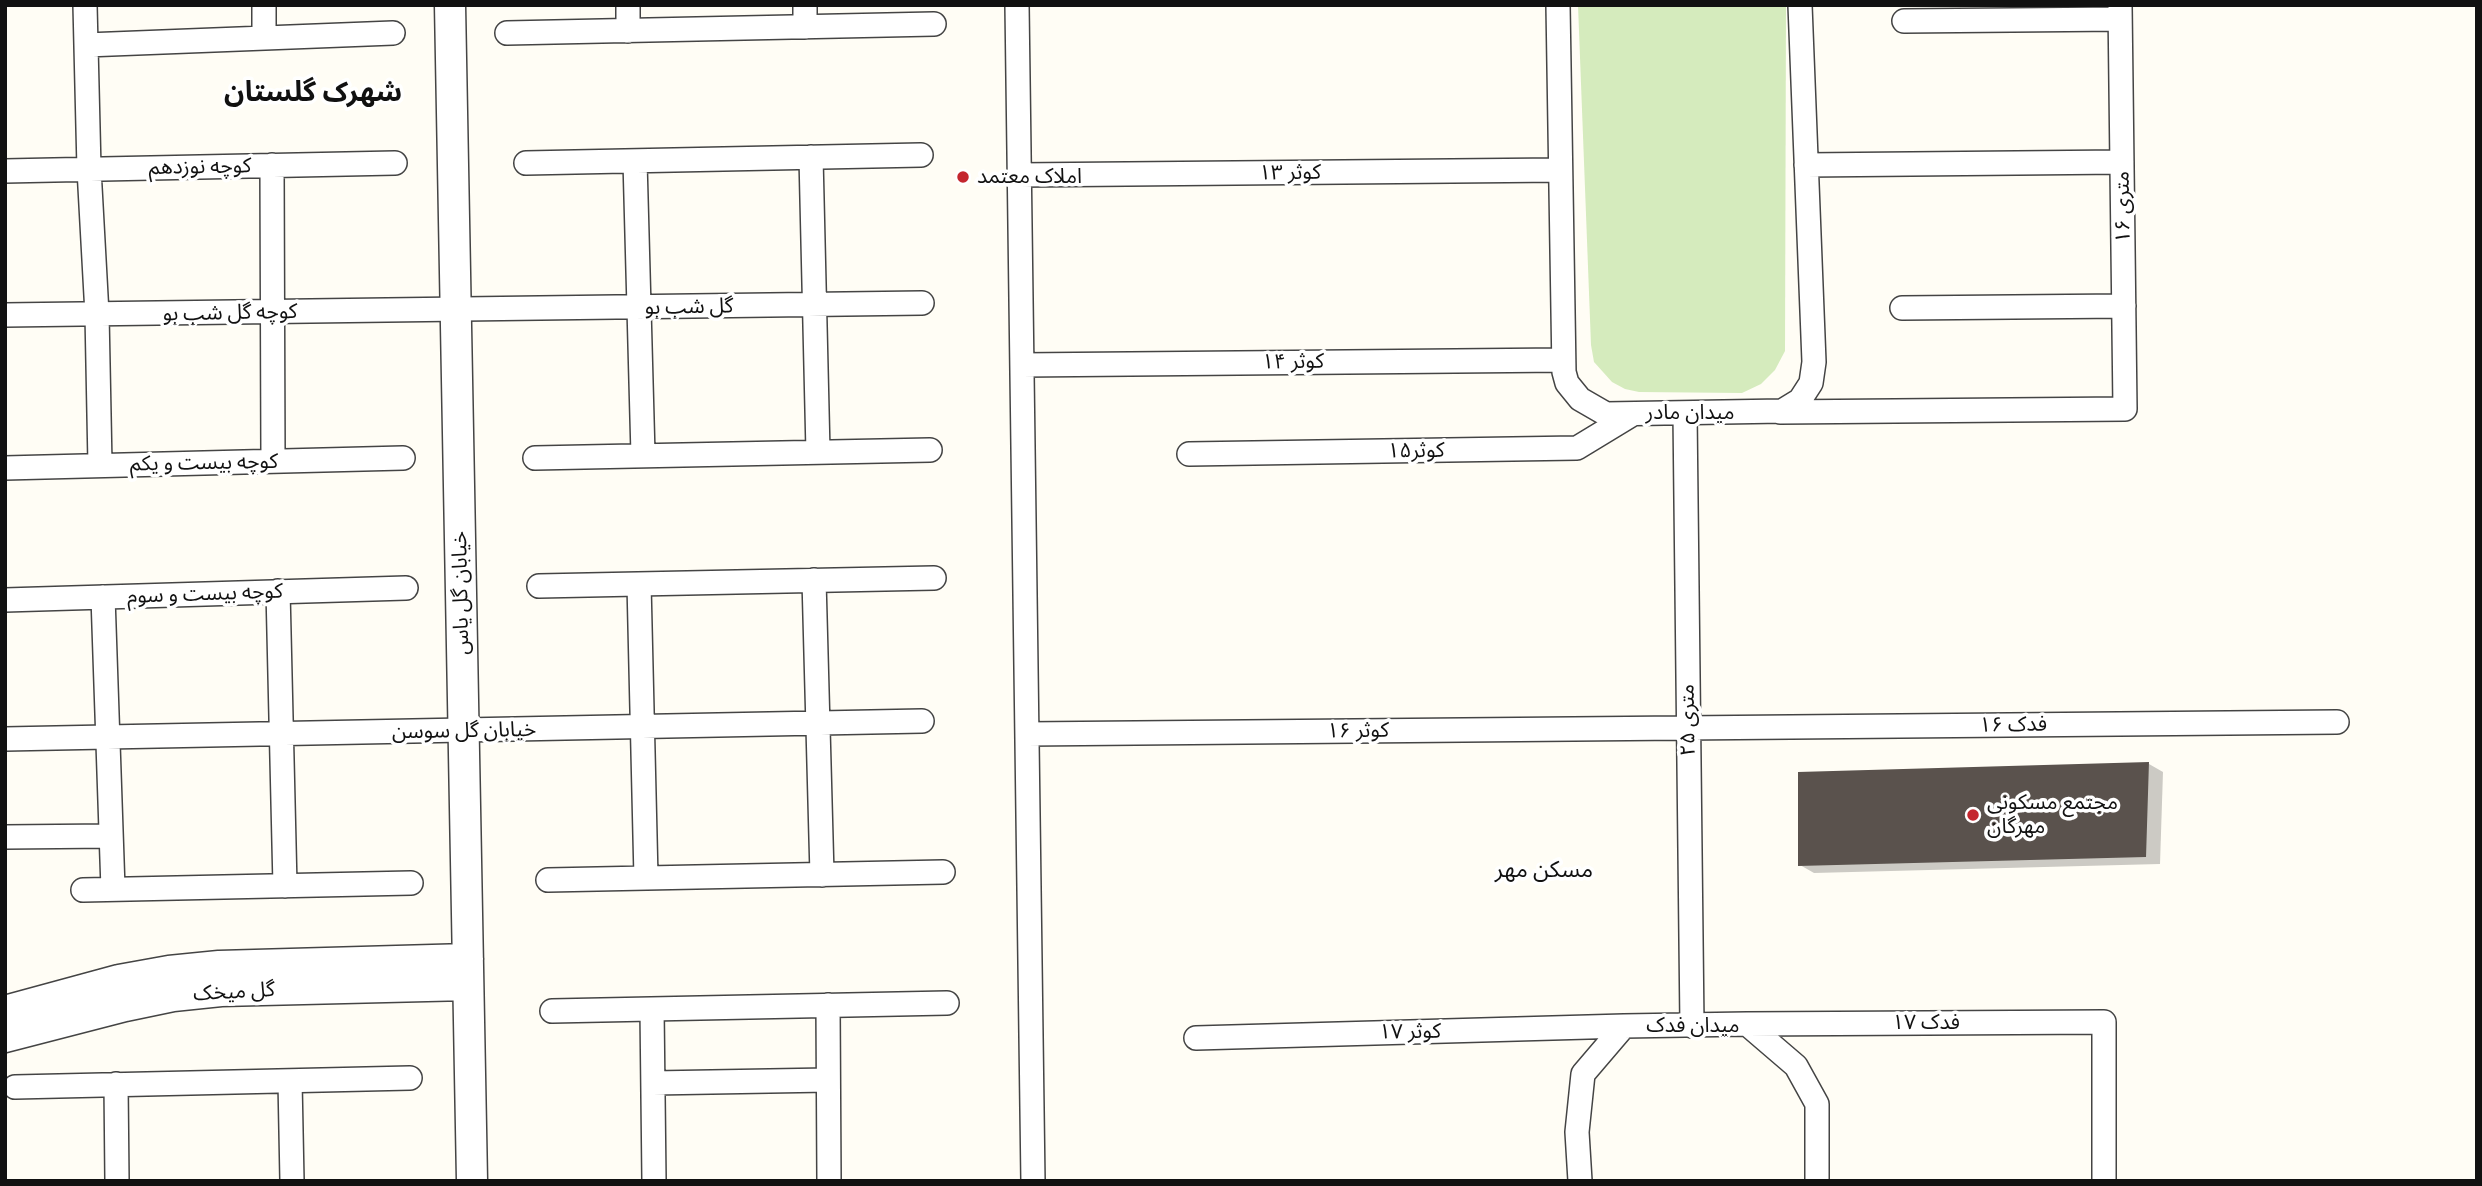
<!DOCTYPE html>
<html>
<head>
<meta charset="utf-8">
<style>
	body { margin:0 }
	#map { position:relative; width:2482px; height:1186px; overflow:hidden; background:#fffdf5; font-family:"IBM Plex Serif",serif }
	canvas { display:block }
	.frame { position:absolute; inset:0; border:7px solid #111; pointer-events:none }
</style>
</head>
<body>
<div id="map">
<canvas width="2482" height="1186"></canvas>
<div class="frame"></div>
</div>
<script>
const c = document.querySelector('canvas').getContext('2d');
c.lineJoin = 'round';
function fillPath(path, color) { c.fillStyle = color; c.fill(path, 'evenodd'); }
const toPath = rows => new Path2D(rows.map(r => 'M' + r).join(''));
function trace(path, color, width, dash) { c.strokeStyle = color; c.lineWidth = width; c.lineCap = dash ? 'butt' : 'round'; c.setLineDash(dash || []); c.stroke(path); }
function write(font, color, halo, rows, align = 'center') {
  c.font = font + ' "IBM Plex Serif","Noto Sans Arabic",serif'; c.lineWidth = 7; c.setLineDash([]); c.textBaseline = 'middle'; c.strokeStyle = halo; c.fillStyle = color; for (const [text, x, y, turn = 0] of rows) {
    c.save(); c.translate(x, y); c.rotate((+turn || 0) * Math.PI / 180); c.textAlign = isNaN(turn) ? turn : align; if (halo) c.strokeText(text, 0, 0); c.fillText(text, 0, 0); c.restore();
  }
}
fillPath(toPath([
	[1578,5,1786,5,1785,351,1775,370,1761,384,1742,393,1639,392,1625,389,1612,382,1594,362,1591,345]
]), '#d5ebbd');
fillPath(toPath([
	[2149,764,2163,772,2160,864,1814,873,1800,865]
]), '#0003');
fillPath(toPath([
	[2149,762,2146,857,1798,866,1798,772]
]), '#5a524d');
const minor = toPath([
	[85,5,89,169,97,314,100,465],
	[264,5,264,38],
	[628,5,628,31],
	[805,5,805,27],
	[1017,5,1033,1181],
	[1558,5,1564,372,1567,383,1580,399,1606,414,1782,411,1800,400,1811,383,1814,362,1800,5],
	[1904,21,2120,19],
	[507,33,934,24],
	[86,45,393,33],
	[811,157,818,452],
	[635,161,643,455],
	[526,163,921,155],
	[272,165,273,461],
	[1806,165,2122,162],
	[5,171,395,163],
	[1019,175,1560,170],
	[1902,308,2124,306],
	[5,315,922,303],
	[1022,365,1563,360],
	[1780,412,2125,409,2120,5],
	[1685,413,1692,1026],
	[1189,454,1577,448,1633,414],
	[535,458,930,450],
	[5,468,403,458],
	[814,580,822,875],
	[639,584,646,878],
	[539,586,934,578],
	[278,591,285,886],
	[103,597,113,889],
	[5,600,406,588],
	[1027,734,2337,722],
	[5,739,922,721],
	[5,837,111,836],
	[548,880,943,872],
	[83,890,411,883],
	[828,1005,829,1181],
	[652,1009,654,1181],
	[552,1011,947,1003],
	[1747,1024,2104,1022,2104,1181],
	[1196,1038,1624,1026],
	[290,1081,292,1181],
	[653,1083,828,1080],
	[116,1084,117,1181],
	[15,1087,410,1078],
	[1580,1181,1577,1132,1583,1074,1624,1026,1747,1024,1796,1066,1817,1104,1817,1181]
]);
const tertiary = toPath([
	[450,5,472,1181],
	[5,1011,119,980,169,971,219,966,468,959],
	[5,1037,125,1006,173,996,221,991,468,985]
]);
trace(minor, '#444', 26);
trace(tertiary, '#444', 33);
trace(minor, '#fff', 23);
trace(tertiary, '#fff', 30);
for (const [x, y, r, color] of [
	[963,177,7,"#c4262e"],
	[1973,815,7,"#c4262e"]
]) { const dot = new Path2D(); dot.arc(x, y, r, 0, 2 * Math.PI); c.fillStyle = color; c.fill(dot); trace(dot, '#fff', 2.5); }
write('21px', '#111', '#fff', [
	["کوچه نوزدهم",200,167,-1],
	["کوثر ۱۳",1290,173,-1],
	["۱۶ متری",2123,207,-91],
	["گل شب بو",689,307,-1],
	["کوچه گل شب بو",230,313,-1],
	["کوثر ۱۴",1293,362,-1],
	["میدان مادر",1690,413],
	["کوثر۱۵",1416,451,-1],
	["کوچه بیست و یکم",204,463,-1],
	["خیابان گل یاس",461,593,-91],
	["کوچه بیست و سوم",205,594,-2],
	["۲۵ متری",1688,720,-91],
	["فدک ۱۶",2013,725,-1],
	["خیابان گل سوسن",464,731,-1],
	["کوثر ۱۶",1358,731,-1],
	["گل میخک",234,992,-3],
	["فدک ۱۷",1926,1023],
	["میدان فدک",1693,1026],
	["کوثر ۱۷",1410,1032,-1]
]);
write('21px', '#111', '#fff', [
	["املاک معتمد",977,177],
	["مجتمع مسکونی",1987,803],
	["مهرگان",1987,827]
], 'left');
write('23px', '#111', '#fff', [
	["مسکن مهر",1544,870]
]);
write('bold 28px', '#111', '#fff', [
	["شهرک گلستان",313,93]
]);
</script>
</body>
</html>
